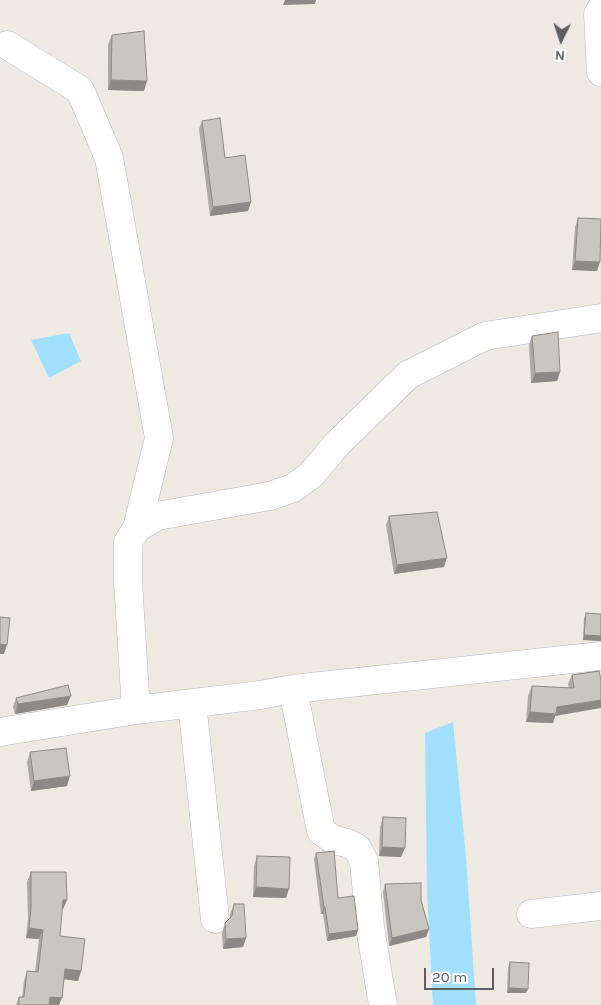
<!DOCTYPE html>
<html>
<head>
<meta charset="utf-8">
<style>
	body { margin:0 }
	#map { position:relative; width:601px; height:1005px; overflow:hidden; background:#eeeae2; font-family:Karla,sans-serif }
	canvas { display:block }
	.north { position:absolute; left:536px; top:15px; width:50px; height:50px; -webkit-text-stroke:4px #fff; paint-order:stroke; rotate:184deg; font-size:14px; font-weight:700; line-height:20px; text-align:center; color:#5a5f63 }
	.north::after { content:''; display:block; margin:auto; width:18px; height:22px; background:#5a5f63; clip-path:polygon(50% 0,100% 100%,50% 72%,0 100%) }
	.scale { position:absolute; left:424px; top:968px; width:70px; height:22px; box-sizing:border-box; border:2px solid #5a5f63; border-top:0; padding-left:6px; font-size:15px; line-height:18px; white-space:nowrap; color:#5a5f63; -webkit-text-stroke:4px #fff; paint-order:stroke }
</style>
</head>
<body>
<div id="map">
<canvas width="601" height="1005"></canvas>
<div class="north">N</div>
<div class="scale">20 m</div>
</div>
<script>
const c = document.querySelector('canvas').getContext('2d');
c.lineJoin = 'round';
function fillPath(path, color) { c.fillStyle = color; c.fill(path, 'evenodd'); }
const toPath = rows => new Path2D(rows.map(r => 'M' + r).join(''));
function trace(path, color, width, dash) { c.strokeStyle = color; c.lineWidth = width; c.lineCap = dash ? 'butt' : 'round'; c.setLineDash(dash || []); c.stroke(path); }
fillPath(toPath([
	[69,333,81,361,49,378,31,340],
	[453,722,466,857,476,1005,433,1005,427,892,425,733]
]), '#a1dfff');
const minor = toPath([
	[601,9,598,14,601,72],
	[7,45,80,90,109,158,159,438,137,528],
	[293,689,321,831,334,840,347,843,357,848,364,861,370,927,383,1005],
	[192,703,215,919],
	[136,710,128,581,128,542,137,528,157,516,270,496,293,488,311,475,337,444,408,375,485,336,601,318],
	[0,732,136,710,260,695,293,689,601,656],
	[531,914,601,906]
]);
trace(minor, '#b5b9bd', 29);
trace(minor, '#fff', 28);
fillPath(toPath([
	[112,35,144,91,108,90,108,45],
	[202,121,251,202,248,211,210,216,199,129],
	[578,218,597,271,572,270,575,227],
	[532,336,560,372,557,381,531,383,529,345],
	[389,516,444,567,394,574,386,525],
	[586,613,601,614,601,641,583,640,584,618],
	[599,671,555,716,553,723,526,722,528,696,532,686,569,688,568,684,572,675],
	[16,698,67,705,15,714,13,707],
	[30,752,67,786,31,791,27,762],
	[383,817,401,857,379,856,380,827],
	[316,853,338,898,356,936,327,941,323,914,321,914,314,859],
	[257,856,286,898,253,897,254,866],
	[31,872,67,900,63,909,62,909,60,936,81,971,78,981,64,979,59,1005,16,1005,19,997,22,997,24,981,27,971,35,972,39,939,26,938,28,918,27,882],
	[385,884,421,900,429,929,426,937,389,946,383,892],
	[234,904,246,938,243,947,223,949,222,933,225,923,230,919,230,914],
	[510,962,526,993,507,993,508,967]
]), '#ada9a4');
fillPath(toPath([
	[285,0,316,0,315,4,283,5],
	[111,80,147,81,144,91,108,90],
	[251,202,248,211,210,216,213,207],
	[575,261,600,262,597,271,572,270],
	[560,372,557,381,531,383,535,373],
	[447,558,444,567,394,574,397,565],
	[584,635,601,636,601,641,583,640],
	[0,644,7,645,4,654,0,654],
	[71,696,67,705,15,714,18,704],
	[601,700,601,708,555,716,553,723,526,722,530,712,557,707],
	[70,776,67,786,31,791,34,781],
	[382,847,405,848,401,857,379,856],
	[256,887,289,889,286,898,253,897],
	[63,900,67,900,63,909,59,909],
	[324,907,325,907,323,914,321,914],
	[29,928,43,930,39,939,26,938],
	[429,929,426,937,389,946,392,938],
	[358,930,356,936,327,941,329,934],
	[246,938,243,947,223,949,226,939],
	[65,969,81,971,78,981,62,979],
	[509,988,528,989,526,993,507,993],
	[50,997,62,998,59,1005,47,1005]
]), '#8d8a86');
const building = toPath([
	[144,31,147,81,111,80,112,35,144,31],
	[220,118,225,158,245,155,251,202,213,207,202,121,220,118],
	[578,218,601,219,600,262,575,261,578,218],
	[558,332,560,372,535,373,532,336,558,332],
	[437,512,447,558,397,565,389,516,437,512],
	[586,613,601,614,601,636,584,635,586,613],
	[0,617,10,618,7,645,0,644,0,617],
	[599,671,601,680,601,700,557,707,556,714,530,712,532,686,574,688,572,675,599,671],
	[68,685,71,696,18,704,16,698,68,685],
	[66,748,70,776,34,781,30,752,66,748],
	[383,817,406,818,405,848,382,847,383,817],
	[334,851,338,898,354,896,358,930,329,934,325,907,324,907,316,853,334,851],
	[257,856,290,857,289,889,256,887,257,856],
	[31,872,66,872,67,900,63,900,60,936,85,939,81,971,65,969,62,998,50,997,49,1005,19,1005,19,997,24,997,27,971,38,972,43,930,29,928,31,908,31,872],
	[421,883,421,900,429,929,392,938,385,884,421,883],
	[234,904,244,904,246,938,226,939,225,923,232,916,234,904],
	[510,962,529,963,528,989,509,988,510,962]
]);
fillPath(building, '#c9c5bf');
trace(building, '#8d8a86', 1);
</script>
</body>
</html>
